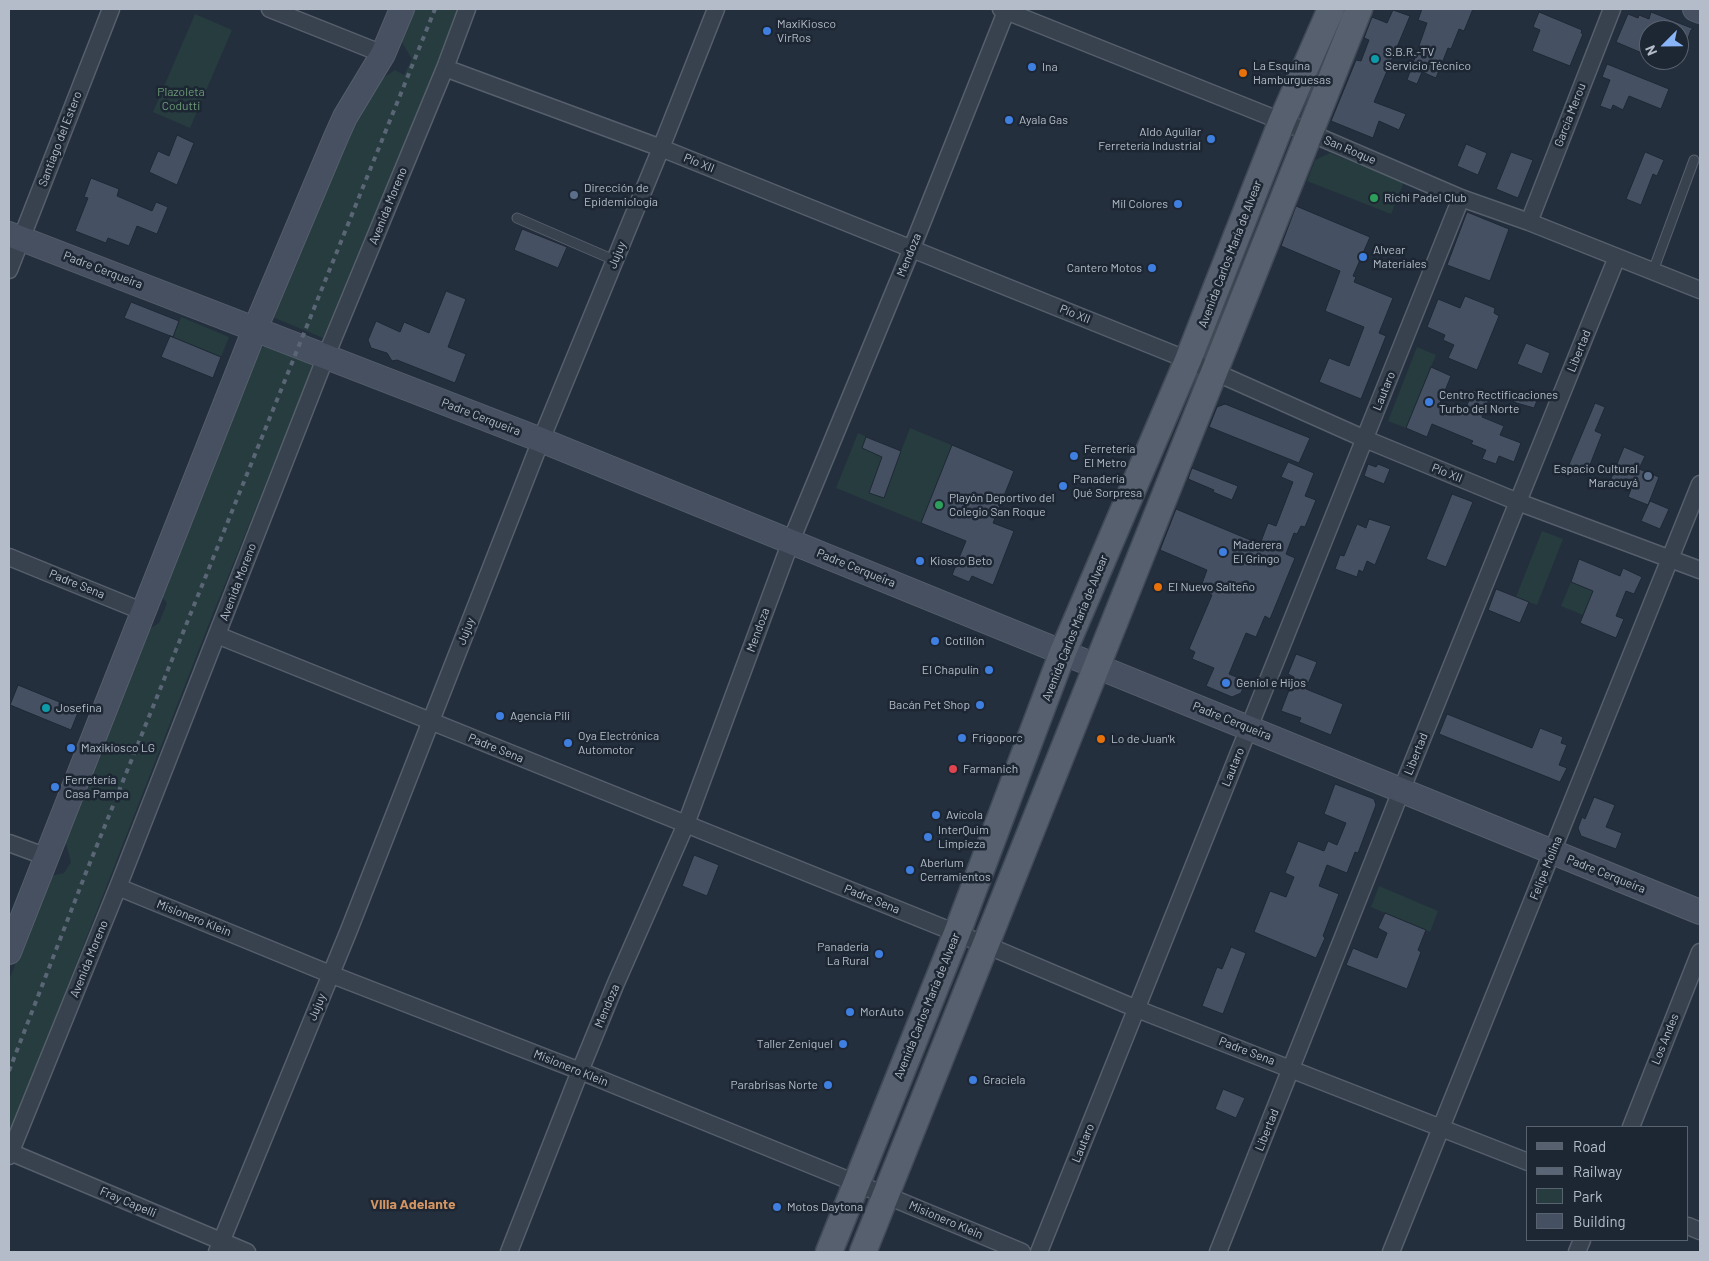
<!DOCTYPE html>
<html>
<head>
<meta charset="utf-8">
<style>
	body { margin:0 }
	#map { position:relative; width:1709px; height:1261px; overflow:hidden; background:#242f3e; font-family:Barlow,sans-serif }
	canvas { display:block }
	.frame { position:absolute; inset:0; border:10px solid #b4bcc9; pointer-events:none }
	.legend { position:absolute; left:1526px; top:1126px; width:162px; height:115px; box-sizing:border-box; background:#1d2633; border:1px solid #59626f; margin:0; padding:6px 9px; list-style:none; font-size:15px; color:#b4bcc9 }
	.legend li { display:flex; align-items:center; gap:10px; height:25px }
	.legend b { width:25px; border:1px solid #59626f }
	.north { position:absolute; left:1639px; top:20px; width:50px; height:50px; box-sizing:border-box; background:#1d2633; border:1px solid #59626f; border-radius:50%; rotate:247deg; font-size:14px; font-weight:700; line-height:20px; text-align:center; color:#b4bcc9 }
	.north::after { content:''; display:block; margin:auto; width:18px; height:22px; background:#8ab4f8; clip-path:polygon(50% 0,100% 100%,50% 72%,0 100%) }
</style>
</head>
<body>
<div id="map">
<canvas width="1709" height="1261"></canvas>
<div class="frame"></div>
<ul class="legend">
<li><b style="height:6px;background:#56606e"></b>Road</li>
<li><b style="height:6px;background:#5a6575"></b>Railway</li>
<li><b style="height:14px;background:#263c3f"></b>Park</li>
<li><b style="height:14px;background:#455162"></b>Building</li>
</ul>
<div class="north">N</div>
</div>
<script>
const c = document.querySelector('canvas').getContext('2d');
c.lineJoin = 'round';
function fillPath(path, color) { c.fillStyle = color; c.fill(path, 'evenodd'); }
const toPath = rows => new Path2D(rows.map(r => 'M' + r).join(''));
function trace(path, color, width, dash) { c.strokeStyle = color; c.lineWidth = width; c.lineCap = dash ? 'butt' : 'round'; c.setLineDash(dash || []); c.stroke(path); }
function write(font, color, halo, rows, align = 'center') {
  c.font = font + ' Barlow,sans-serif'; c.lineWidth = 5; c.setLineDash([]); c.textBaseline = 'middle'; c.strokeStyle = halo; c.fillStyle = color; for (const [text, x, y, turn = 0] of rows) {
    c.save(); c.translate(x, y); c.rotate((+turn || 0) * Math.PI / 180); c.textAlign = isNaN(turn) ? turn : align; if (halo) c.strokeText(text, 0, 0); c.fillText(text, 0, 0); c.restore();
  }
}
fillPath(toPath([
	[413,9,457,9,443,49,323,338,270,316,348,137,380,80,395,70,404,75,412,59,401,41],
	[195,14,232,30,190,128,153,112],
	[1330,153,1404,182,1391,214,1307,181,1315,160],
	[181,317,229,337,221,357,173,337],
	[272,343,309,356,313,367,210,621,9,1136,9,980,51,876,64,873,71,862,65,840,144,632,159,623,167,603,162,597,257,350],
	[1417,347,1436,355,1406,428,1388,421],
	[910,428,1014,471,983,548,836,488,858,433,901,451],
	[1542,531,1563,539,1537,605,1516,597],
	[1571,582,1593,591,1583,615,1561,606],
	[1379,886,1438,911,1430,932,1371,907]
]), '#263c3f');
const building = toPath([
	[1422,9,1473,9,1464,31,1459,29,1451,49,1448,48,1436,78,1422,72,1417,84,1407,80,1427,23,1418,20,1422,9],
	[1393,10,1410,16,1374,102,1406,114,1399,130,1379,121,1373,138,1331,121,1356,60,1361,61,1369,40,1364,38,1372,17,1387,23,1393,10],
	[1539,12,1582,30,1581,33,1583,34,1570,66,1532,51,1540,30,1533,27,1539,12],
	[1651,12,1694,29,1691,30,1680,61,1679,30,1649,30,1649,56,1616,42,1628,14,1638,18,1639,15,1649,19,1651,12],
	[1607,64,1669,89,1661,109,1629,96,1623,110,1613,105,1611,110,1600,106,1610,80,1602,77,1607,64],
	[177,135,194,143,177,185,149,172,158,151,169,156,177,135],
	[1466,144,1487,153,1478,175,1457,166,1466,144],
	[1511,152,1533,160,1518,198,1496,189,1511,152],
	[1645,152,1664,160,1657,176,1653,174,1641,205,1626,199,1645,152],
	[91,178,119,189,117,196,152,211,156,202,168,207,157,234,137,226,129,246,108,238,106,243,75,231,88,198,84,197,91,178],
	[1296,206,1370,237,1353,276,1356,277,1354,282,1393,298,1379,333,1386,336,1361,399,1319,382,1329,358,1349,366,1364,327,1325,311,1340,271,1281,246,1296,206],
	[1467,212,1509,229,1490,281,1447,265,1467,212],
	[522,229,567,247,558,268,514,250,522,229],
	[446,291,466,299,448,347,466,354,455,383,397,360,392,361,387,353,371,348,368,340,376,321,400,332,404,322,429,333,446,291],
	[1465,296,1495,308,1494,313,1499,316,1477,370,1448,358,1454,345,1443,340,1445,335,1427,327,1438,299,1460,308,1465,296],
	[131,302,179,321,173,337,124,318,131,302],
	[170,336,221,357,213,378,161,357,170,336],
	[1526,343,1550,353,1542,374,1517,364,1526,343],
	[1431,367,1451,376,1440,403,1464,413,1473,390,1490,397,1482,417,1504,426,1500,435,1521,443,1514,462,1499,456,1496,464,1482,459,1486,450,1471,444,1473,441,1432,424,1427,437,1406,428,1431,367],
	[1518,390,1539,396,1534,408,1513,402,1518,390],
	[1595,403,1605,407,1595,431,1602,434,1586,475,1568,467,1595,403],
	[1225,404,1310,438,1299,463,1209,427,1217,407,1225,404],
	[866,437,901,451,884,498,869,493,882,457,862,448,866,437],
	[952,445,1014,471,993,523,1014,531,993,585,972,576,969,582,952,575,966,541,921,523,952,445],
	[1624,447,1645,456,1639,469,1659,477,1648,505,1628,497,1631,489,1610,481,1624,447],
	[1288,462,1314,473,1305,496,1316,500,1305,527,1301,526,1297,534,1294,533,1286,554,1295,558,1270,619,1265,616,1256,637,1246,633,1229,674,1246,681,1241,693,1232,697,1206,686,1214,668,1192,659,1195,652,1189,649,1212,595,1200,589,1207,570,1160,550,1176,509,1260,544,1268,523,1276,526,1293,482,1281,477,1288,462],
	[1368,464,1376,467,1378,464,1390,469,1384,484,1364,476,1368,464],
	[1192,468,1238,486,1232,500,1213,492,1214,490,1188,479,1192,468],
	[1452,494,1473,502,1446,567,1426,559,1452,494],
	[1650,501,1669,509,1660,529,1641,521,1650,501],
	[1369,519,1391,526,1375,565,1367,561,1363,572,1359,570,1357,577,1335,569,1340,555,1344,556,1357,524,1366,528,1369,519],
	[1579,559,1620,576,1623,568,1642,577,1634,594,1626,591,1616,616,1624,619,1616,638,1580,623,1593,591,1571,582,1579,559],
	[1496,589,1529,602,1520,623,1488,610,1496,589],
	[1296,654,1317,662,1306,689,1343,704,1331,735,1299,722,1301,718,1281,711,1294,677,1288,674,1296,654],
	[18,685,79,710,71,730,10,705,18,685],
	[1447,714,1532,748,1540,728,1563,737,1561,743,1567,745,1559,765,1567,768,1560,782,1439,734,1447,714],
	[1335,784,1374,799,1376,805,1358,853,1355,852,1347,873,1327,865,1319,886,1339,894,1323,936,1325,938,1316,958,1254,932,1270,891,1286,897,1294,877,1285,873,1298,841,1324,851,1328,841,1337,845,1346,823,1324,814,1335,784],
	[1594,797,1615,805,1606,827,1622,833,1616,849,1581,836,1578,828,1582,817,1585,819,1594,797],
	[694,855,719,865,707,896,682,886,694,855],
	[1385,913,1426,930,1418,950,1421,952,1407,989,1346,965,1353,948,1377,958,1387,933,1378,928,1385,913],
	[1231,947,1246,953,1223,1014,1202,1006,1217,967,1222,969,1231,947],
	[1223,1089,1245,1098,1236,1118,1215,1109,1223,1089]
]);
fillPath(building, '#455162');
trace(building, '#1f2835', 1);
const lane = toPath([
	[517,218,614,260],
	[1653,271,1694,160]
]);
const street = toPath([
	[270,9,383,54],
	[1001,9,1296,127,1461,198,1529,222,1700,290],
	[445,68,661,148,1188,360,1365,439,1518,502,1700,570],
	[1529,222,1612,9],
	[9,270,111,9],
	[9,557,144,612],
	[217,635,986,945,1137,1009,1528,1162],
	[9,843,47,857],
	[118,887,330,974,580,1071,885,1195,1022,1252],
	[1631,1127,1700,952],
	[10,1152,247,1252],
	[9,1156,118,887,326,356,445,68,467,9],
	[1688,1226,1700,1231],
	[217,1252,349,930,541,440,661,148,716,9],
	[509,1252,580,1071,616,983,686,824,791,541,912,248,1007,9],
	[1039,1252,1461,198],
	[1218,1252,1401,791,1617,257],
	[1391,1252,1700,484],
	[1577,1252,1582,1240]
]);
const secondary = toPath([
	[1695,9,1700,11],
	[9,234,541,440,1700,912],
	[9,952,255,329,336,137,345,117,383,54,402,9]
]);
const primary = toPath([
	[829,1252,957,933,1063,652,1188,360,1282,121,1331,9],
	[863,1252,1359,9]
]);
trace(lane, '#565f6c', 11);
trace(street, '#565f6c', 19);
trace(secondary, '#565f6c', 26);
trace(primary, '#414a57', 29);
trace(lane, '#38414e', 9);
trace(street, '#38414e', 16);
trace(secondary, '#465061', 24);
trace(primary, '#56606e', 26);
trace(toPath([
	[9,1071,85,875,435,9]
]), '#5a6575', 4, [5, 5]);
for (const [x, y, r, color] of [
	[767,31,5,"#3f7fe0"],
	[1375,59,5,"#0f9aa8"],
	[1032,67,5,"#3f7fe0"],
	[1243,73,5,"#e8710a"],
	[1009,120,5,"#3f7fe0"],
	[1211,139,5,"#3f7fe0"],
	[574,195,5,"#5c6f8a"],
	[1374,198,5,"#2e9e5b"],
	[1178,204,5,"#3f7fe0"],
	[1363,257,5,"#3f7fe0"],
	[1152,268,5,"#3f7fe0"],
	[1429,402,5,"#3f7fe0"],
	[1074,456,5,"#3f7fe0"],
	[1648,476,5,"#5c6f8a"],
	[1063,486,5,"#3f7fe0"],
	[939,505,5,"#2e9e5b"],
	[1223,552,5,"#3f7fe0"],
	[920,561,5,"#3f7fe0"],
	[1158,587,5,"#e8710a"],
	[935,641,5,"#3f7fe0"],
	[989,670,5,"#3f7fe0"],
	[1226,683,5,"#3f7fe0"],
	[980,705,5,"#3f7fe0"],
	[46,708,5,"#0f9aa8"],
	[500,716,5,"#3f7fe0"],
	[962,738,5,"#3f7fe0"],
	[1101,739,5,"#e8710a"],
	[568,743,5,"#3f7fe0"],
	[71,748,5,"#3f7fe0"],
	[953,769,5,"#e0444e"],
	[55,787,5,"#3f7fe0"],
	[936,815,5,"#3f7fe0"],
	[928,837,5,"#3f7fe0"],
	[910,870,5,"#3f7fe0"],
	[879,954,5,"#3f7fe0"],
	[850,1012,5,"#3f7fe0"],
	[843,1044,5,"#3f7fe0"],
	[973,1080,5,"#3f7fe0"],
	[828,1085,5,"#3f7fe0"],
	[777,1207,5,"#3f7fe0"]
]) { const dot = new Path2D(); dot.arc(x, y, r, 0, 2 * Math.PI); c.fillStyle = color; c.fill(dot); trace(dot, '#1d2633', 2); }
write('12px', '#b4bcc9', '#1d2633', [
	["MaxiKiosco",777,24],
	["VirRos",777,38],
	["S.B.R.-TV",1385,52],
	["Servicio Técnico",1385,66],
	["La Esquina",1253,66],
	["Hamburguesas",1253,80],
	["Ina",1042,67],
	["Ayala Gas",1019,120],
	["Aldo Aguilar",1201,132,"right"],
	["Ferretería Industrial",1201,146,"right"],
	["Dirección de",584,188],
	["Epidemiología",584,202],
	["Richi Padel Club",1384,198],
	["Mil Colores",1168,204,"right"],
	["Alvear",1373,250],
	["Materiales",1373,264],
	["Cantero Motos",1142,268,"right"],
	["Centro Rectificaciones",1439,395],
	["Turbo del Norte",1439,409],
	["Ferretería",1084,449],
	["El Metro",1084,463],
	["Espacio Cultural",1638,469,"right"],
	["Maracuyá",1638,483,"right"],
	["Panadería",1073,479],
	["Qué Sorpresa",1073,493],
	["Playón Deportivo del",949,498],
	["Colegio San Roque",949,512],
	["Maderera",1233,545],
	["El Gringo",1233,559],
	["Kiosco Beto",930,561],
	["El Nuevo Salteño",1168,587],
	["Cotillón",945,641],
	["El Chapulín",979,670,"right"],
	["Geniol e Hijos",1236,683],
	["Bacán Pet Shop",970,705,"right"],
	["Josefina",56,708],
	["Agencia Pili",510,716],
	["Oya Electrónica",578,736],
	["Automotor",578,750],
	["Frigoporc",972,738],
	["Lo de Juan'k",1111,739],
	["Maxikiosco LG",81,748],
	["Farmanich",963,769],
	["Ferretería",65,780],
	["Casa Pampa",65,794],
	["Avícola",946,815],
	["InterQuim",938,830],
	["Limpieza",938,844],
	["Aberlum",920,863],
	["Cerramientos",920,877],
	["Panadería",869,947,"right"],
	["La Rural",869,961,"right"],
	["MorAuto",860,1012],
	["Taller Zeniquel",833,1044,"right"],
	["Graciela",983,1080],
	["Parabrisas Norte",818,1085,"right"],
	["Motos Daytona",787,1207]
], 'left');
write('12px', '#6b9a76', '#1d2633', [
	["Plazoleta",181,92],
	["Codutti",181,106]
]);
write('12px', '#b4bcc9', '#1d2633', [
	["García Merou",1570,115,-69],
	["Santiago del Estero",60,139,-69],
	["San Roque",1350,150,23],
	["Pío XII",699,163,22],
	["Avenida Moreno",388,206,-68],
	["Avenida Carlos María de Alvear",1230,254,-69],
	["Jujuy",617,255,-68],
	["Mendoza",909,255,-68],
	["Padre Cerqueira",103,270,21],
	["Pío XII",1075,314,22],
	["Libertad",1579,351,-68],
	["Lautaro",1384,391,-68],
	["Padre Cerqueira",481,417,21],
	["Pío XII",1447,473,22],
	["Padre Cerqueira",856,568,22],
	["Avenida Moreno",238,582,-69],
	["Padre Sena",77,584,22],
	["Avenida Carlos María de Alvear",1075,628,-68],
	["Mendoza",758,630,-70],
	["Jujuy",466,631,-69],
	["Padre Cerqueira",1232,721,22],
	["Padre Sena",496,748,22],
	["Libertad",1416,754,-68],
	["Lautaro",1233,767,-68],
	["Felipe Molina",1546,868,-68],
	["Padre Cerqueira",1606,874,22],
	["Padre Sena",872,899,22],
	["Misionero Klein",194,918,22],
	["Avenida Moreno",89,959,-68],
	["Mendoza",607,1006,-67],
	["Avenida Carlos María de Alvear",927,1006,-68],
	["Jujuy",317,1007,-68],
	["Los Andes",1665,1039,-68],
	["Padre Sena",1247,1051,21],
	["Misionero Klein",571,1068,22],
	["Libertad",1267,1130,-68],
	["Lautaro",1083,1143,-68],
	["Fray Capelli",128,1202,23],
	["Misionero Klein",946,1220,23]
]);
write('bold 14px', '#d59563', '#1d2633', [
	["Villa Adelante",413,1204]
]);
</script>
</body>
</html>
